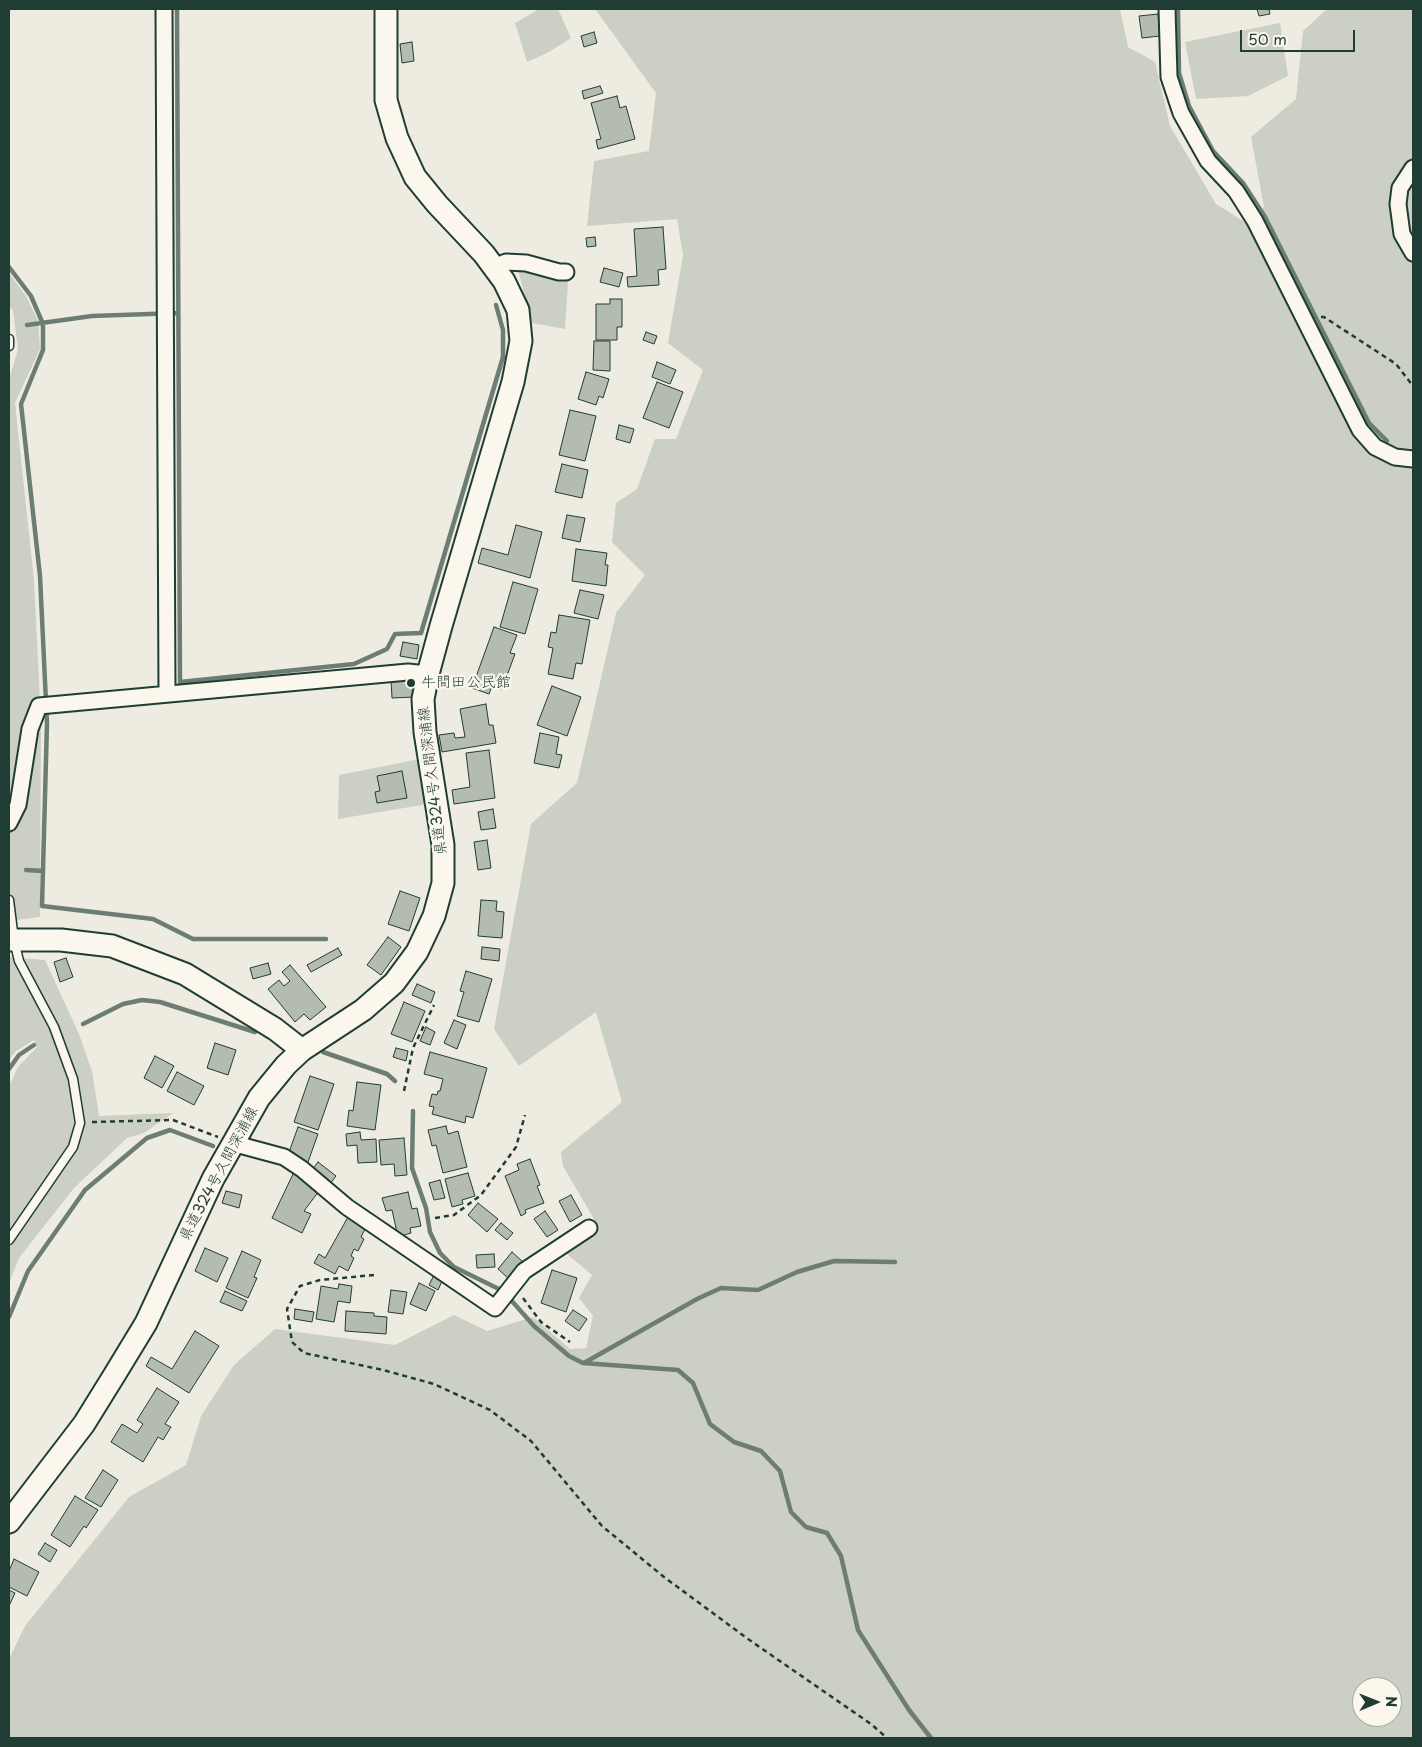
<!DOCTYPE html>
<html>
<head>
<meta charset="utf-8">
<style>
	body { margin:0 }
	#map { position:relative; width:1422px; height:1747px; overflow:hidden; background:#eeece1; font-family:"Playpen Sans",sans-serif }
	canvas { display:block }
	.frame { position:absolute; inset:0; border:10px solid #1f3d34; pointer-events:none }
	.north { position:absolute; left:1352px; top:1677px; width:50px; height:50px; box-sizing:border-box; background:#fbf7ec; border:1px solid #a3ada2; border-radius:50%; rotate:89deg; font-size:14px; font-weight:700; line-height:20px; text-align:center; color:#1f3d34 }
	.north::after { content:''; display:block; margin:auto; width:18px; height:22px; background:#1f3d34; clip-path:polygon(50% 0,100% 100%,50% 72%,0 100%) }
	.scale { position:absolute; left:1240px; top:30px; width:115px; height:22px; box-sizing:border-box; border:2px solid #1f3d34; border-top:0; padding-left:6px; font-size:15px; line-height:18px; white-space:nowrap; color:#1f3d34; -webkit-text-stroke:4px #fbf7ec; paint-order:stroke }
</style>
</head>
<body>
<div id="map">
<canvas width="1422" height="1747"></canvas>
<div class="frame"></div>
<div class="north">N</div>
<div class="scale">50 m</div>
</div>
<script>
const c = document.querySelector('canvas').getContext('2d');
c.lineJoin = 'round';
function fillPath(path, color) { c.fillStyle = color; c.fill(path, 'evenodd'); }
const toPath = rows => new Path2D(rows.map(r => 'M' + r).join(''));
function trace(path, color, width, dash) { c.strokeStyle = color; c.lineWidth = width; c.lineCap = dash ? 'butt' : 'round'; c.setLineDash(dash || []); c.stroke(path); }
function write(font, color, halo, rows, align = 'center') {
  c.font = font + ' "Playpen Sans","Klee One",sans-serif'; c.lineWidth = 4.5; c.setLineDash([]); c.textBaseline = 'middle'; c.strokeStyle = halo; c.fillStyle = color; for (const [text, x, y, turn = 0] of rows) {
    c.save(); c.translate(x, y); c.rotate((+turn || 0) * Math.PI / 180); c.textAlign = isNaN(turn) ? turn : align; if (halo) c.strokeText(text, 0, 0); c.fillText(text, 0, 0); c.restore();
  }
}
fillPath(toPath([
	[539,9,558,9,571,38,549,52,527,62,515,23],
	[595,9,1120,9,1128,47,1155,62,1170,126,1216,204,1248,224,1264,207,1251,137,1296,99,1303,31,1327,9,1413,9,1413,1738,9,1738,9,1659,25,1626,129,1497,186,1465,201,1416,234,1365,275,1329,395,1345,454,1315,487,1331,533,1317,570,1349,586,1348,593,1316,579,1298,592,1275,566,1253,598,1226,563,1166,561,1152,622,1102,596,1012,519,1066,494,1029,531,824,577,783,616,613,645,575,612,542,616,503,637,489,655,439,676,439,703,370,668,343,683,255,677,219,587,226,594,161,649,151,656,93],
	[1362,1687,1392,1687,1392,1717,1362,1717],
	[1280,23,1288,76,1248,96,1196,99,1185,42],
	[518,270,568,281,565,329,532,323],
	[9,273,26,296,38,321,40,349,15,403,34,580,41,722,40,917,9,921,9,379,18,350,13,310,9,306],
	[420,759,428,804,338,819,339,775],
	[9,957,45,960,79,1034,92,1071,99,1116,173,1113,144,1133,127,1138,74,1188,19,1258,9,1283,9,1084,11,1082,18,1067,37,1047,34,1040,16,1051,9,1060]
]), '#cbcfc4');
trace(toPath([
	[177,9,180,682,354,664,387,649,395,634,421,633,503,357,503,330,496,305],
	[1178,9,1179,73,1189,106,1213,151,1243,183,1265,217,1369,423,1387,441],
	[9,267,31,296,43,324,43,350,21,404,40,576,47,723,42,906,153,919,193,939,326,939],
	[27,325,92,316,178,313],
	[26,870,43,871],
	[83,1024,123,1004,142,1000,160,1002,255,1032],
	[323,1052,387,1074,395,1081],
	[9,1069,19,1055,34,1045],
	[413,1111,412,1168,426,1208,430,1232,440,1253,454,1267,503,1291,534,1326,569,1356,583,1363,678,1370,693,1383,710,1424,734,1442,761,1451,780,1471,791,1512,806,1527,827,1533,841,1556,858,1630,909,1710,931,1738],
	[9,1317,28,1271,85,1190,147,1138,170,1130,213,1146],
	[584,1363,697,1299,721,1288,758,1290,797,1272,834,1261,895,1262]
]), '#6c7d74', 4.5);
const building = toPath([
	[1257,9,1269,9,1270,14,1259,16,1257,9],
	[1158,14,1160,36,1142,38,1139,16,1158,14],
	[594,32,597,43,584,47,581,36,594,32],
	[412,42,414,61,402,63,400,44,412,42],
	[600,86,603,93,584,99,582,91,600,86],
	[617,96,620,108,626,106,635,139,598,149,596,140,601,139,591,103,617,96],
	[663,227,666,269,658,270,659,285,628,287,627,277,637,276,634,229,663,227],
	[595,237,596,246,587,247,586,238,595,237],
	[604,268,623,273,619,287,600,282,604,268],
	[610,299,622,299,622,327,617,327,617,340,596,340,596,304,610,304,610,299],
	[646,332,657,336,654,344,643,340,646,332],
	[594,341,610,341,610,371,593,370,594,341],
	[657,362,676,370,670,384,652,377,657,362],
	[586,372,609,379,603,398,599,396,596,405,578,399,586,372],
	[657,382,683,392,669,428,643,418,657,382],
	[570,410,596,416,585,461,559,455,570,410],
	[619,425,634,429,630,443,616,439,619,425],
	[562,464,588,470,582,498,555,492,562,464],
	[567,515,585,518,580,542,562,538,567,515],
	[516,525,542,532,530,578,478,563,482,548,508,555,516,525],
	[576,549,607,553,605,565,608,565,606,586,572,581,576,549],
	[513,582,538,589,525,634,500,627,513,582],
	[580,590,604,595,598,619,574,613,580,590],
	[559,615,590,620,582,664,576,663,573,679,548,674,553,648,548,647,551,632,556,633,559,615],
	[494,627,517,635,510,653,515,654,502,689,492,686,489,694,472,688,494,627],
	[403,642,419,645,417,659,400,656,403,642],
	[413,679,414,697,392,698,391,680,413,679],
	[552,686,581,697,567,736,537,725,552,686],
	[486,704,489,725,493,725,496,743,442,752,439,735,454,733,455,738,465,737,460,709,486,704],
	[540,733,559,737,556,754,562,755,559,768,534,763,540,733],
	[489,750,495,798,454,804,452,790,470,787,466,753,489,750],
	[402,771,407,798,377,803,375,792,380,791,377,776,402,771],
	[493,809,496,828,481,830,478,812,493,809],
	[487,840,491,868,478,870,474,842,487,840],
	[400,891,420,898,409,931,388,924,400,891],
	[481,900,497,901,496,911,504,912,502,938,478,936,481,900],
	[388,937,401,947,381,975,367,965,388,937],
	[482,947,500,949,499,961,481,959,482,947],
	[338,948,342,955,311,972,307,965,338,948],
	[66,958,73,977,60,982,54,962,66,958],
	[268,963,271,974,253,979,250,968,268,963],
	[290,965,326,1007,310,1020,304,1014,295,1022,268,989,279,980,284,986,290,981,282,972,290,965],
	[466,971,492,979,479,1022,457,1016,464,992,460,991,466,971],
	[417,984,435,992,431,1003,412,995,417,984],
	[404,1002,425,1011,412,1042,391,1034,404,1002],
	[454,1020,466,1025,457,1049,444,1043,454,1020],
	[426,1027,435,1032,430,1045,420,1041,426,1027],
	[215,1043,236,1050,228,1075,207,1068,215,1043],
	[396,1048,408,1051,406,1061,393,1057,396,1048],
	[430,1052,487,1068,473,1118,466,1116,465,1123,432,1114,434,1107,429,1106,432,1094,437,1095,438,1091,440,1091,443,1079,424,1074,430,1052],
	[155,1056,174,1066,162,1088,144,1078,155,1056],
	[177,1072,204,1086,194,1105,167,1091,177,1072],
	[310,1076,334,1084,318,1130,294,1122,310,1076],
	[357,1082,381,1085,375,1130,347,1126,349,1110,353,1111,357,1082],
	[446,1126,448,1134,458,1131,467,1167,443,1173,436,1145,432,1146,428,1130,446,1126],
	[298,1127,318,1134,308,1162,288,1155,298,1127],
	[360,1132,361,1140,376,1139,377,1162,358,1163,357,1145,347,1146,346,1134,360,1132],
	[404,1138,407,1175,395,1176,394,1164,381,1165,379,1140,404,1138],
	[530,1159,540,1185,537,1186,544,1203,525,1210,526,1213,521,1216,505,1176,519,1170,517,1164,530,1159],
	[318,1162,336,1176,330,1184,312,1170,318,1162],
	[295,1170,319,1191,304,1211,311,1214,302,1233,272,1218,295,1170],
	[468,1173,475,1196,462,1200,463,1204,452,1207,445,1179,468,1173],
	[440,1180,445,1198,434,1200,429,1183,440,1180],
	[226,1191,242,1195,239,1208,222,1203,226,1191],
	[408,1192,412,1209,417,1208,421,1226,410,1228,411,1233,398,1237,392,1210,386,1211,382,1198,408,1192],
	[571,1195,582,1215,570,1222,559,1201,571,1195],
	[478,1203,498,1219,487,1232,468,1215,478,1203],
	[545,1211,558,1230,547,1237,534,1219,545,1211],
	[348,1217,366,1227,361,1237,364,1239,358,1251,354,1249,351,1256,354,1258,348,1271,339,1266,335,1274,314,1263,319,1254,325,1258,348,1217],
	[501,1223,513,1233,507,1240,495,1230,501,1223],
	[205,1248,228,1258,217,1282,195,1271,205,1248],
	[242,1251,261,1260,254,1277,257,1278,248,1298,226,1288,242,1251],
	[512,1252,523,1262,508,1278,498,1269,512,1252],
	[494,1254,495,1267,477,1268,476,1255,494,1254],
	[552,1270,577,1278,566,1312,541,1303,552,1270],
	[434,1275,443,1279,438,1290,429,1285,434,1275],
	[419,1283,435,1291,426,1311,410,1304,419,1283],
	[339,1284,352,1286,350,1303,338,1301,334,1322,316,1319,321,1286,338,1289,339,1284],
	[391,1290,407,1292,403,1314,388,1312,391,1290],
	[225,1291,247,1301,242,1311,220,1302,225,1291],
	[295,1309,314,1312,312,1322,294,1319,295,1309],
	[573,1310,587,1319,579,1331,565,1321,573,1310],
	[346,1311,374,1313,374,1316,387,1317,386,1334,345,1331,346,1311],
	[195,1331,219,1346,189,1393,146,1366,151,1357,172,1369,195,1331],
	[157,1388,179,1402,165,1424,171,1427,163,1440,158,1437,143,1462,111,1442,122,1424,137,1433,143,1424,137,1420,157,1388],
	[103,1470,118,1480,101,1507,85,1498,103,1470],
	[75,1496,98,1510,86,1528,84,1526,70,1547,51,1535,75,1496],
	[45,1543,57,1550,50,1562,38,1554,45,1543],
	[14,1559,39,1572,27,1596,9,1587,9,1571,14,1559],
	[9,1590,15,1593,10,1604,9,1604,9,1590]
]);
fillPath(building, '#b4bbb0');
trace(building, '#1f3d34', 1);
const lane = toPath([
	[9,339,9,346],
	[9,900,14,940,19,961,54,1027,73,1079,80,1123,73,1147,9,1240]
]);
const street = toPath([
	[164,9,167,693],
	[1167,9,1169,77,1181,113,1208,161,1236,191,1255,221,1360,430,1375,447,1395,457,1413,459],
	[1413,168,1400,188,1398,204,1402,234,1413,253],
	[494,267,506,262,526,263,559,272,566,272],
	[9,823,18,805,30,729,39,706,408,672,428,674],
	[232,1143,284,1157,302,1169,347,1207,495,1308,524,1271,589,1228]
]);
const secondary = toPath([
	[9,940,61,940,112,946,185,974,275,1029,302,1050],
	[9,1522,84,1424,115,1374,146,1323,213,1179,259,1098,286,1065,302,1050,363,1010,394,983,417,952,434,916,443,883,443,845,425,732,423,699,428,674,441,626,513,382,521,341,518,310,504,281,484,254,437,204,415,177,397,138,386,100,386,9]
]);
trace(lane, '#1f3d34', 11);
trace(street, '#1f3d34', 19);
trace(secondary, '#1f3d34', 25);
trace(toPath([
	[1321,317,1324,317,1396,364,1413,386],
	[404,1091,413,1048,434,1005],
	[92,1122,173,1120,218,1137],
	[435,1218,454,1215,481,1195,516,1147,525,1115],
	[374,1275,320,1280,300,1286,287,1309,292,1342,304,1353,383,1370,434,1384,490,1410,531,1441,602,1526,664,1577,748,1639,871,1724,887,1738],
	[523,1298,541,1322,570,1342]
]), '#1f3d34', 2.5, [5, 4]);
trace(lane, '#fbf7ec', 8);
trace(street, '#fbf7ec', 15);
trace(secondary, '#fbf7ec', 21);
for (const [x, y, r, color] of [
	[411,683,5,"#1f3d34"]
]) { const dot = new Path2D(); dot.arc(x, y, r, 0, 2 * Math.PI); c.fillStyle = color; c.fill(dot); trace(dot, '#fbf7ec', 2); }
write('15px', '#1f3d34', '#fbf7ec', [
	["牛間田公民館",421,683]
], 'left');
write('15px', '#1f3d34', '#fbf7ec', [
	["県道324号久間深浦線",433,781,-97],
	["県道324号久間深浦線",219,1174,-62]
]);
</script>
</body>
</html>
